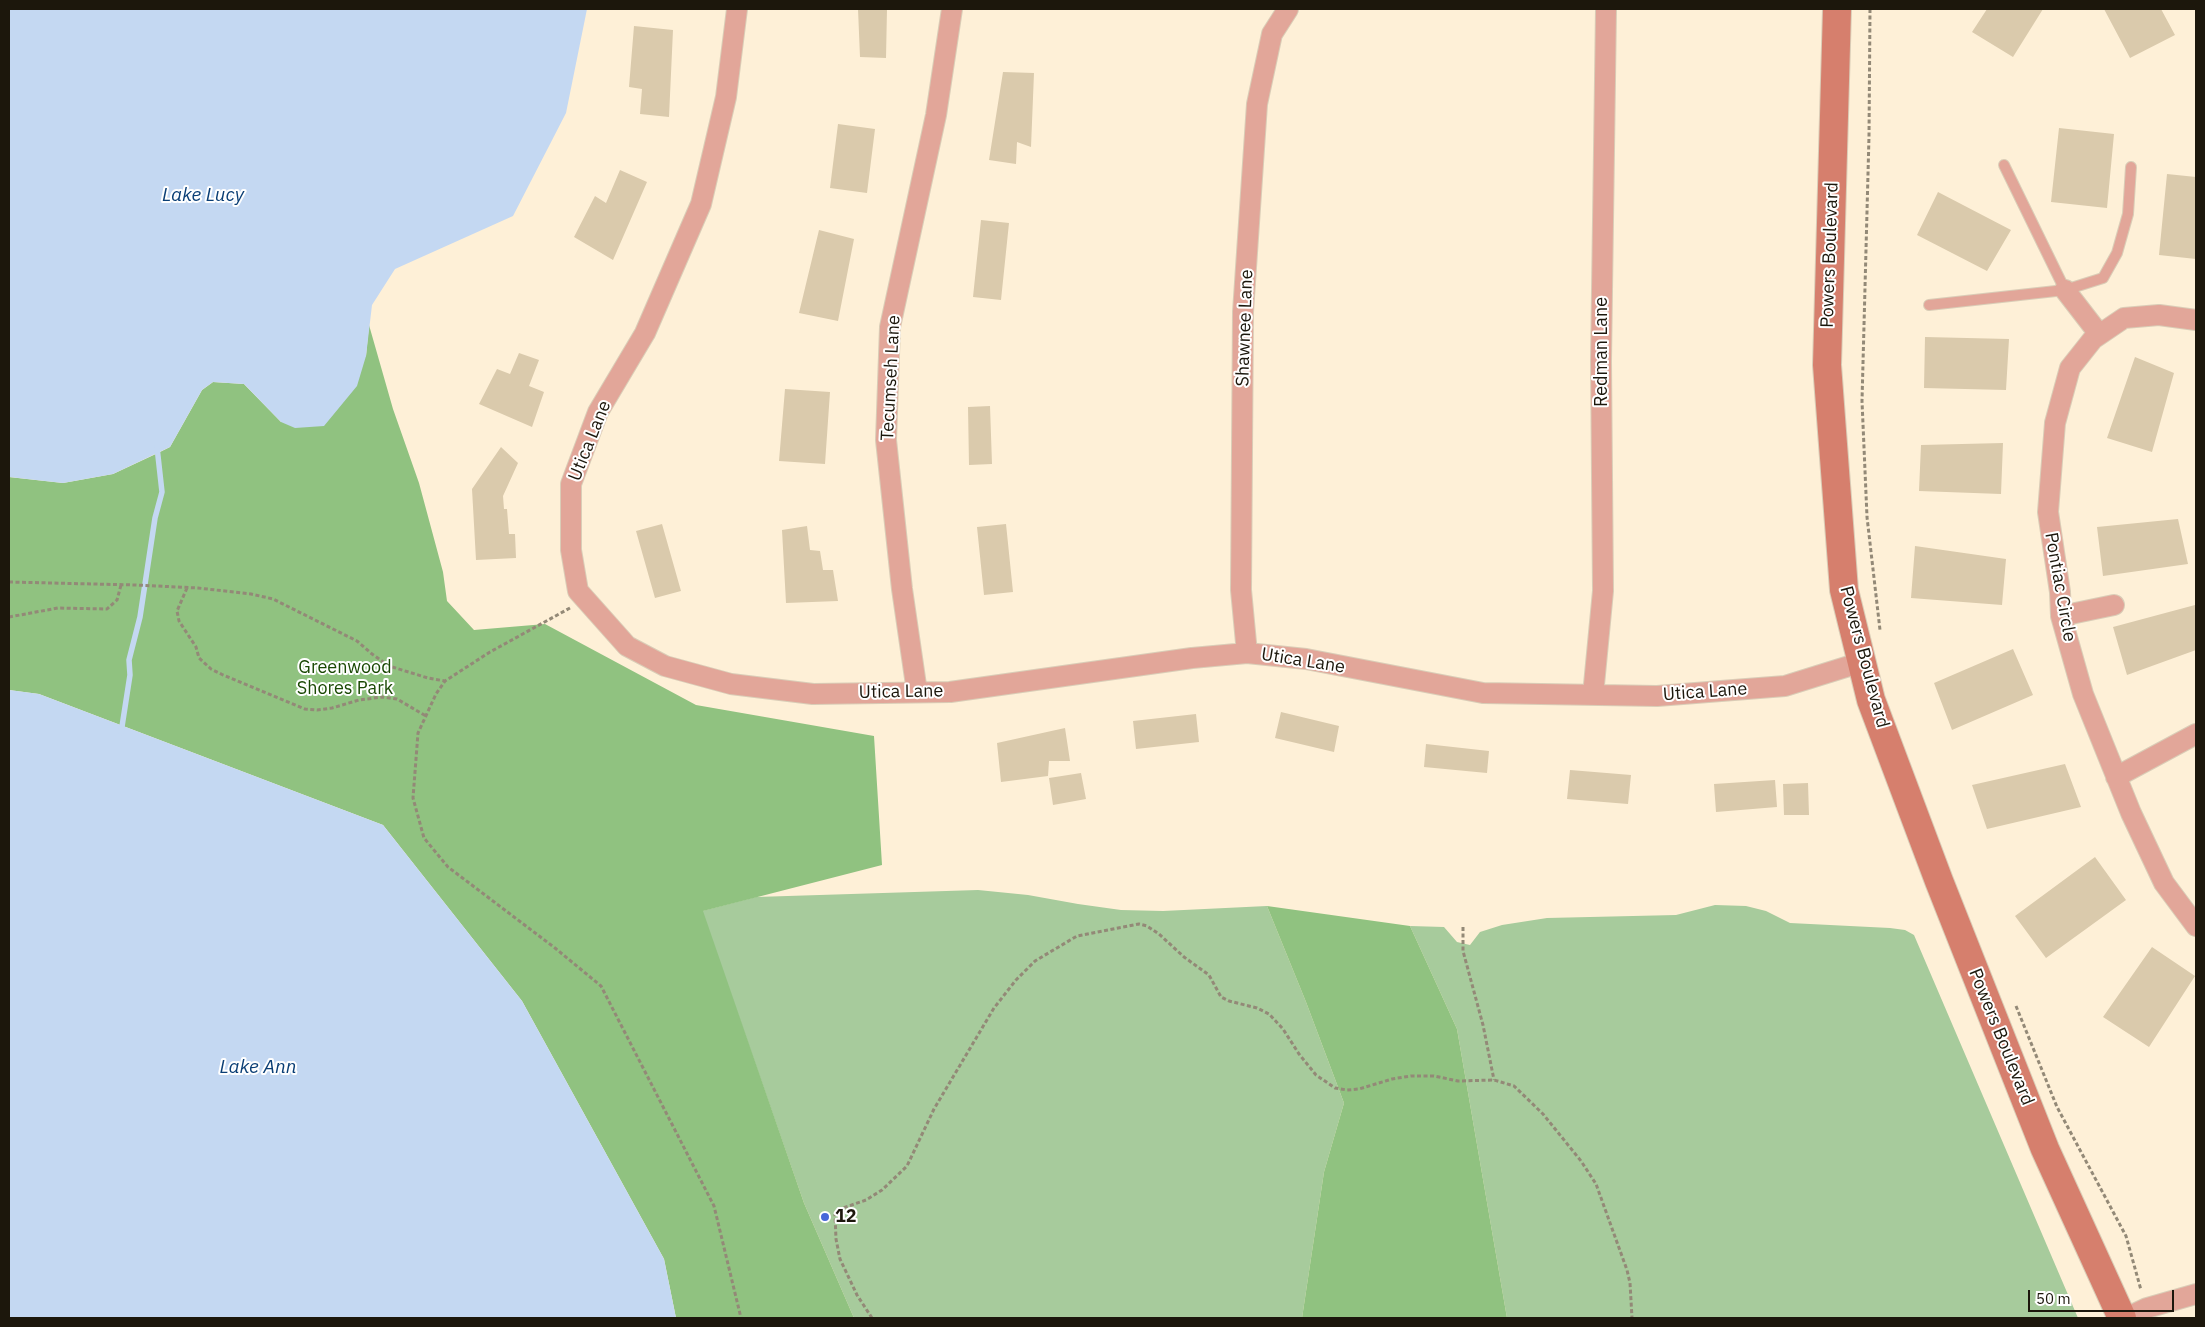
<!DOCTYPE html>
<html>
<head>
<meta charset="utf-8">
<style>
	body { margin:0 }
	#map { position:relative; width:2205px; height:1327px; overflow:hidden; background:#fef0d7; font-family:"IBM Plex Sans",sans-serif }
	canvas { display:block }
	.frame { position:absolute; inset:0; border:10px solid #1c170c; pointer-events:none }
	.scale { position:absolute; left:2028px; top:1290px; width:146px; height:22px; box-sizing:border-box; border:2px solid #1c170c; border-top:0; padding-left:6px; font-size:15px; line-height:18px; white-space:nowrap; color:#1c170c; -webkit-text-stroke:4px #fff; paint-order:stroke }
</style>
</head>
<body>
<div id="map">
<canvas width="2205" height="1327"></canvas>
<div class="frame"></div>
<div class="scale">50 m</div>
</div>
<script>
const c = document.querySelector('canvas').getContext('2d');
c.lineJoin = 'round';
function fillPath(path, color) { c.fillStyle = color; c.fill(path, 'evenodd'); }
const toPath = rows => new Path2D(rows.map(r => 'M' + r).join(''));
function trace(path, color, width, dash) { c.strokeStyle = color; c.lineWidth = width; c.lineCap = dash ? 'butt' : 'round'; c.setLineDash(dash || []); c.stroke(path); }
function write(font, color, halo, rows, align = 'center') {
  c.font = font + ' "IBM Plex Sans",sans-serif'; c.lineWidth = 4; c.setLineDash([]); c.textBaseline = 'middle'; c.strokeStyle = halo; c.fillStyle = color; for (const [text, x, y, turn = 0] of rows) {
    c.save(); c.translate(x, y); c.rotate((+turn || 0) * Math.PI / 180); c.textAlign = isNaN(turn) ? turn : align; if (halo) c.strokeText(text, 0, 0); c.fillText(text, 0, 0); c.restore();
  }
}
fillPath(toPath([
	[978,890,1028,895,1078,904,1121,910,1163,911,1267,906,1306,1002,1344,1103,1324,1172,1302,1318,854,1318,804,1203,702,911,756,897],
	[1715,905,1746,906,1766,911,1790,923,1890,928,1905,930,1914,935,2078,1318,1507,1318,1457,1029,1410,926,1444,927,1457,942,1470,945,1480,932,1502,925,1547,918,1676,915]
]), '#a7cb9c');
fillPath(toPath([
	[369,325,393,409,419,483,443,572,447,601,474,630,545,624,696,705,874,736,882,865,703,911,804,1203,854,1318,676,1318,664,1259,522,1001,383,825,39,694,9,690,9,477,63,483,113,474,158,453,170,447,202,390,213,382,244,384,281,422,366,356],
	[1267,906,1410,926,1457,1029,1507,1318,1302,1318,1324,1172,1344,1103,1306,1002]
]), '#90c280');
fillPath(toPath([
	[9,9,587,9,566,113,513,216,395,269,372,305,366,356,357,386,324,426,295,428,281,422,244,384,213,382,202,390,170,447,113,474,63,483,9,477],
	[9,690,39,694,383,825,522,1001,664,1259,676,1318,9,1318]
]), '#c4d8f2');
trace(toPath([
	[121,733,130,675,129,660,140,617,155,518,162,492,157,447]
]), '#c4d8f2', 5.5);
fillPath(toPath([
	[858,9,887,9,886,58,860,57],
	[1987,9,2043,9,2013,57,1972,32],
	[2104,9,2161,9,2175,35,2130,58],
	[634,26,673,30,669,117,640,114,642,89,629,87],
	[1003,72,1034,73,1031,147,1017,142,1016,164,989,160],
	[838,124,875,129,867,193,830,188],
	[2059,128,2114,134,2107,208,2051,202],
	[620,170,647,182,613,260,574,237,595,196,606,203],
	[2167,174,2196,177,2196,259,2159,255],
	[1938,192,2011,230,1987,271,1917,235],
	[981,220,1009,223,1001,300,973,297],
	[819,230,854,239,838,321,799,313],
	[1925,337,2009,339,2006,390,1924,388],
	[519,353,539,360,529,386,544,392,532,427,479,404,497,369,510,374],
	[2135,357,2174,373,2152,452,2107,438],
	[785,389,830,392,825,464,779,461],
	[990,406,992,464,969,465,968,407],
	[2003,443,2001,494,1919,491,1921,445],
	[501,447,518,463,503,496,504,509,507,509,509,534,515,534,516,558,476,560,472,489],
	[2178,519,2188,564,2103,576,2097,527],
	[662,524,681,591,655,598,636,531],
	[1006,524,1013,592,984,595,977,527],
	[807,526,810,550,820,551,823,570,833,570,838,601,786,603,782,530],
	[1915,546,2006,559,2002,605,1911,598],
	[2195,605,2196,650,2127,675,2113,627],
	[2013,649,2033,695,1952,730,1934,683],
	[1281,712,1339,726,1334,752,1275,738],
	[1196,714,1199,742,1136,749,1133,721],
	[1065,728,1070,761,1049,761,1048,776,1001,782,997,743],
	[1426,744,1489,751,1487,773,1424,767],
	[2065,764,2081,807,1987,829,1972,785],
	[1570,770,1631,775,1628,804,1567,799],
	[1081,773,1086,799,1053,805,1049,778],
	[1775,780,1777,807,1716,812,1714,784],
	[1808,783,1809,815,1784,815,1783,784],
	[2095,857,2126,900,2046,958,2015,916],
	[2152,947,2195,976,2149,1047,2103,1017]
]), '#dacaac');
const lane = toPath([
	[2004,165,2065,290],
	[1929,305,2065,290,2103,278,2117,253,2128,214,2131,167]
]);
const street = toPath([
	[737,9,726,97,701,204,645,333,598,412,571,484,571,550,578,591,627,646,665,666,731,684,813,694,950,692,1192,658,1247,653,1306,659,1483,693,1657,696,1785,686,1862,662],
	[2065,290,2099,334],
	[2196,320,2159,315,2124,318,2093,339,2070,368,2055,423,2048,512,2060,592,2061,616,2083,694,2131,813,2164,883,2196,926],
	[2061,616,2114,605],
	[1247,653,1241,590,1243,312,1257,104,1272,34,1288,9],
	[917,692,902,589,886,440,890,327,936,115,952,9],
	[1593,695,1603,591,1601,361,1606,9],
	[2116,777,2196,734],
	[2126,1318,2147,1308,2196,1294]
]);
const secondary = toPath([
	[1837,9,1827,365,1844,590,1871,700,1939,881,2045,1149,2122,1318]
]);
trace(lane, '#dacdb7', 12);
trace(street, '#dacdb7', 22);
trace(secondary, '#dacdb7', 30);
trace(toPath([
	[1870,9,1869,136,1862,401,1867,517,1880,630],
	[9,582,136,585,198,588,251,594,273,599,357,641,372,654,389,666,428,678,445,681],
	[187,588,177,611,179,621,196,647,199,658,211,669,223,675,305,709,317,710,332,708,359,700,382,697,397,699,426,716],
	[570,608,490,652,445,681,436,694,418,733,413,798,424,838,448,867,555,948,601,986,714,1206,741,1318],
	[9,617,58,608,107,609,117,600,121,585],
	[1463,927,1463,951,1483,1025,1494,1080],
	[2016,1006,2057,1107,2126,1236,2141,1290],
	[872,1318,857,1295,840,1259,836,1239,835,1215,840,1209,866,1200,882,1190,907,1166,934,1109,994,1008,1016,980,1035,961,1077,936,1139,924,1147,926,1159,934,1184,957,1209,975,1221,997,1229,1001,1257,1008,1269,1014,1283,1029,1299,1054,1316,1075,1335,1088,1347,1090,1359,1089,1392,1079,1411,1076,1434,1076,1458,1081,1494,1080,1514,1086,1543,1114,1581,1161,1596,1184,1627,1270,1630,1283,1632,1318]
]), '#938977', 3, [4, 2.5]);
trace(lane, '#e2a699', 10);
trace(street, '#e2a699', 20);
trace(secondary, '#d67f6d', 28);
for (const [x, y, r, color] of [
	[825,1217,5,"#4666d9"]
]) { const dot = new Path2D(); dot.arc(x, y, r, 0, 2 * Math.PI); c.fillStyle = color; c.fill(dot); trace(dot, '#fff', 2); }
write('18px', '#1c170c', '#fff', [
	["Powers Boulevard",1830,255,-88],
	["Shawnee Lane",1245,328,-88],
	["Redman Lane",1602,352,-90],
	["Tecumseh Lane",891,378,-87],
	["Utica Lane",590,441,-68],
	["Pontiac Circle",2060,587,80],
	["Powers Boulevard",1864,657,75],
	["Utica Lane",1303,661,9],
	["Utica Lane",901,692,-1],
	["Utica Lane",1705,692,-4],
	["Powers Boulevard",2001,1037,68]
]);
write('18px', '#194803', '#fff', [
	["Greenwood",345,668],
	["Shores Park",345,689]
]);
write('bold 18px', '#1c170c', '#fff', [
	["12",835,1217]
], 'left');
write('italic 19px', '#0a3e75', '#fff', [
	["Lake Lucy",203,196],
	["Lake Ann",258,1068]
]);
</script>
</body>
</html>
